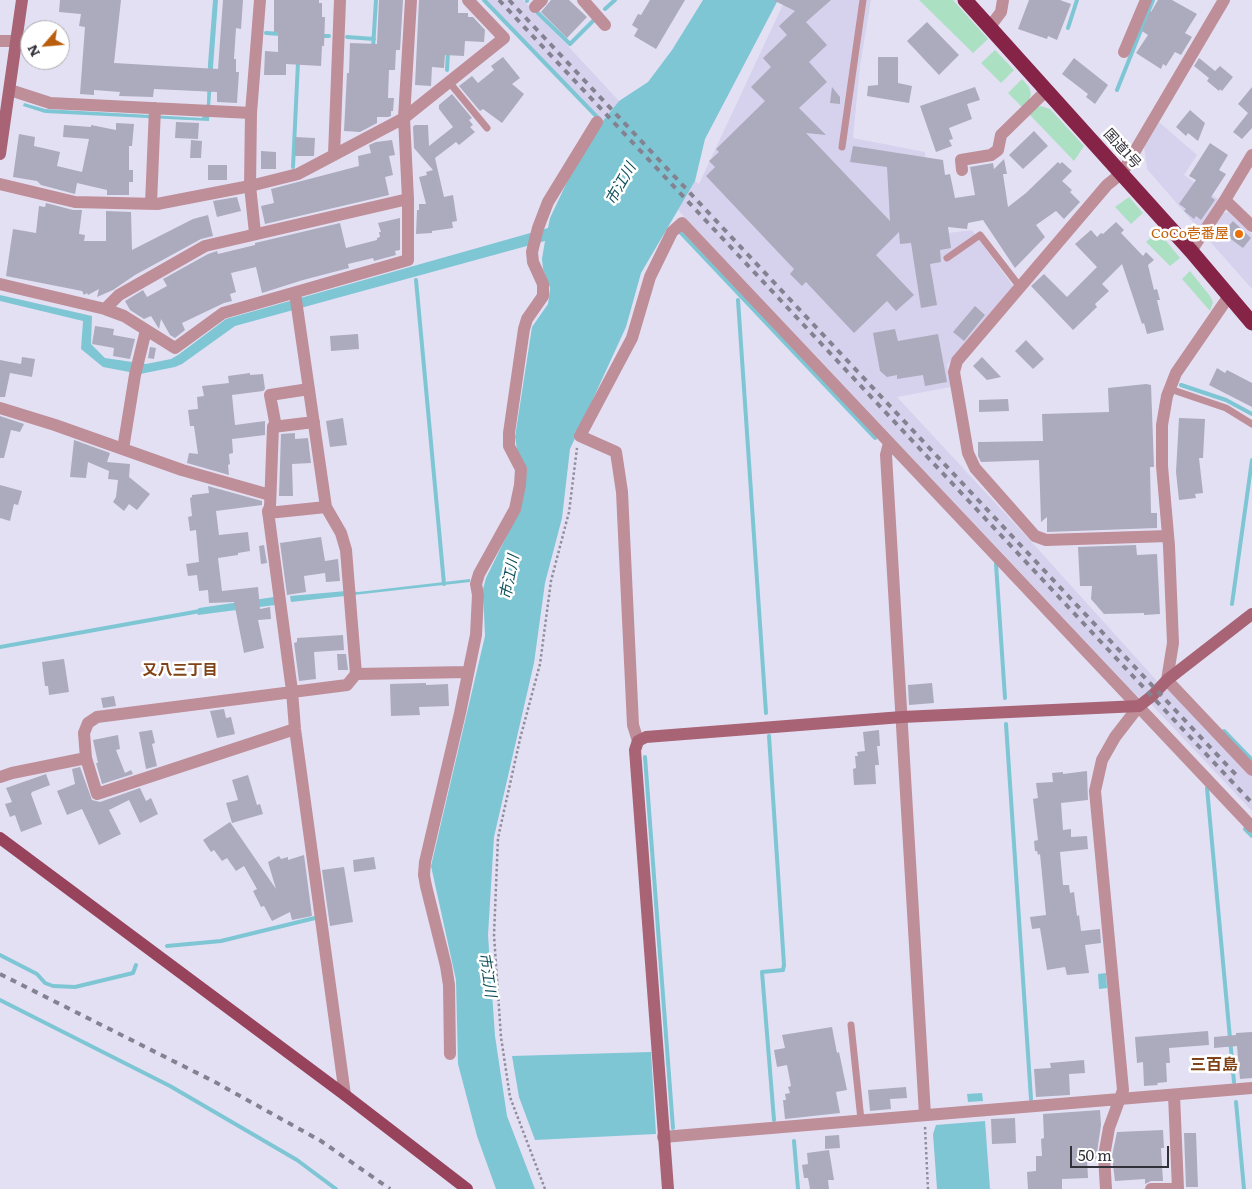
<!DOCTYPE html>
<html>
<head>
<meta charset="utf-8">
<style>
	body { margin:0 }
	#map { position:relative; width:1252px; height:1189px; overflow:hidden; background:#e3e0f4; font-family:Literata,serif }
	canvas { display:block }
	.north { position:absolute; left:20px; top:20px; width:50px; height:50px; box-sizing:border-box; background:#fff; border:1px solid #adadb0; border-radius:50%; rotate:243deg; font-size:14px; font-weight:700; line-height:20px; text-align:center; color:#323139 }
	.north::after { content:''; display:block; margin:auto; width:18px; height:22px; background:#ba5d0d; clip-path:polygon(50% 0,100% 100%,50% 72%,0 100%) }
	.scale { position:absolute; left:1070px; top:1146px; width:99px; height:22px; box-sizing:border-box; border:2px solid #323139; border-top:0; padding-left:6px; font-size:15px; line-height:18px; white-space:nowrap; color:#323139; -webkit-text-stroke:4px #fff; paint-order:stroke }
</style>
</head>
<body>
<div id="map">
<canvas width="1252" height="1189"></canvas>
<div class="north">N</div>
<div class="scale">50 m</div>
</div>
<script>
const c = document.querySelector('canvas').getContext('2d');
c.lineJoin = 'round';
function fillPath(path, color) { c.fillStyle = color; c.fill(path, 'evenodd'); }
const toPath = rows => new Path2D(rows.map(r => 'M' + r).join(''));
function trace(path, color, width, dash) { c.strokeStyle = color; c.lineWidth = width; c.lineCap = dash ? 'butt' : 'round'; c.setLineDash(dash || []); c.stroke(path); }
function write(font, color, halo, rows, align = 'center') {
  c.font = font + ' Literata,"Noto Sans JP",serif'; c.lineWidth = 5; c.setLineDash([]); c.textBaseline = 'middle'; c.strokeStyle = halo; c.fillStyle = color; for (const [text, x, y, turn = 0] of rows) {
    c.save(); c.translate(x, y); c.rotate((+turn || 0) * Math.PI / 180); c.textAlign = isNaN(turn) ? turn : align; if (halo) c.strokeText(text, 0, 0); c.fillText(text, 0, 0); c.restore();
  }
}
fillPath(toPath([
	[485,0,523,0,568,46,619,101,602,122],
	[785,0,871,0,860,66,853,138,925,152,932,235,972,230,1013,286,947,365,951,387,897,397,1028,538,1158,682,1168,688,1252,777,1252,811,1151,704,1137,696,678,210,695,181,699,184],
	[1159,122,1197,155,1184,175,1218,199,1199,229,1147,169,1144,146],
	[1228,212,1252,234,1252,289,1205,236,1221,214]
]), '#d6d2ed');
fillPath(toPath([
	[919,0,953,0,988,39,973,53],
	[995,50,1014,70,1001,83,981,63],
	[1022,79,1029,87,1031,94,1029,100,1022,107,1008,93],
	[1041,106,1050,109,1084,146,1074,161,1029,114,1035,108],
	[1129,197,1143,213,1131,224,1115,207],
	[1158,231,1180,258,1170,266,1146,242],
	[1190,271,1210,296,1213,302,1210,311,1182,279]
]), '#ace0c2');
fillPath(toPath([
	[213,0,218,0,209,121,45,113,23,106,24,103,45,109,202,118,207,103,208,64],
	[703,0,778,0,705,139,695,181,641,273,626,327,570,449,562,518,545,583,534,663,494,837,488,935,495,1036,507,1116,535,1189,496,1189,477,1136,458,1064,456,980,431,866,485,636,483,589,486,578,518,513,517,449,515,437,532,327,548,304,550,288,543,269,542,259,545,241,235,326,182,364,175,367,140,374,103,367,81,349,83,321,0,301,0,295,92,316,91,344,105,358,146,364,171,359,178,355,226,319,548,228,550,218,567,182,602,122,619,101,648,82,672,50],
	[470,579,470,582,291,602,290,596,346,591,358,592],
	[274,597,275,605,198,615,196,611,199,608],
	[1106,973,1107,988,1099,989,1098,974],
	[651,1052,656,1134,535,1140,519,1097,512,1056],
	[982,1093,983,1101,968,1102,967,1094],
	[985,1121,990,1189,937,1189,933,1134,936,1125]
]), '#7ec6d4');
trace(toPath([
	[484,0,599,119],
	[527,0,527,1],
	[605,9,615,0],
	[538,13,570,44,595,19],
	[1068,28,1077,0],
	[266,33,281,34],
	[321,36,329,36],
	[347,37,374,39],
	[373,48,376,0],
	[447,70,448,52],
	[1117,90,1153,0],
	[293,167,298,62],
	[680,232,875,438],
	[416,280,444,584],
	[738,300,766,713],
	[1181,385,1226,400,1252,414],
	[996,564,1005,698],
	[1232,604,1252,460],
	[0,647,200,611],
	[1006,724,1031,1099],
	[1224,731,1252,760],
	[769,736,784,965,783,970,762,972,774,1120],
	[645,757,673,1128],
	[1207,788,1234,1082],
	[1245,829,1252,836],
	[167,946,221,941,315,918],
	[0,955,37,974,45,983,53,986,75,987,133,973,136,965],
	[0,1000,170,1086,297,1160,336,1189],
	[1236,1102,1244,1189],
	[794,1141,798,1189]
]), '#7ec6d4', 4);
fillPath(toPath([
	[60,0,121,0,114,63,218,69,223,0,243,0,241,29,236,28,234,59,236,59,236,72,239,72,237,103,217,102,217,92,154,89,153,97,119,96,120,92,94,90,94,95,80,94,85,27,79,26,81,14,59,12],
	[274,0,319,0,319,3,322,3,322,17,325,17,324,46,322,46,321,66,286,64,286,75,264,75,265,51,278,52,278,32,274,32],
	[379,0,403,0,400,50,396,50,395,70,389,70,388,98,394,98,393,111,391,111,391,116,388,117,377,117,377,123,360,132,344,131,347,73,349,73,350,43,377,44],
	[419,0,458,0,458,13,468,13,468,17,473,17,485,30,484,42,465,41,464,56,445,55,444,68,432,67,431,86,415,85],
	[551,0,569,0,587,17,567,38,541,12],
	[650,0,685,0,656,49,634,36,638,29,632,25,638,14,641,15],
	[773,0,831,0,806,22,827,45,809,62,827,82,799,108,826,135,806,133,890,221,887,167,850,162,853,146,943,160,945,175,950,174,955,198,975,195,970,167,993,163,994,169,1004,159,1007,174,1003,174,1008,207,1026,193,1058,162,1060,164,1062,162,1072,171,1062,181,1072,190,1070,192,1080,202,1064,219,1056,211,1036,225,1045,237,1015,268,983,220,968,223,967,229,948,227,951,248,940,250,941,262,930,264,937,305,921,308,911,243,900,244,899,232,876,255,914,295,896,311,887,301,854,333,806,282,802,286,790,274,794,269,706,176,715,167,709,161,719,152,716,149,765,101,751,87,771,67,763,58,787,35,779,26,795,11],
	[1029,0,1060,0,1071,4,1057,40,1048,36,1047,39,1018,29],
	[1158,0,1172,0,1197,14,1185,33,1192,37,1181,55,1175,52,1166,66,1163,64,1161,69,1136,53,1148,35,1142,31,1150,11,1151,12],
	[927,22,959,55,939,75,907,41],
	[503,57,520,78,512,84,524,94,502,123,483,109,480,111,459,86,472,76,478,83,494,70,491,66],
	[878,57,898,57,898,83,912,86,909,103,867,96,868,86,878,85],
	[1074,58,1108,85,1095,104,1086,97,1088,94,1062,74],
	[1199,58,1215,71,1220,66,1233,77,1222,91,1220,89,1219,91,1207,81,1209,78,1194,66],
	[832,87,840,97,840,104,830,103],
	[975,87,980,100,967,104,972,119,949,128,953,139,949,140,952,146,936,152,920,106],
	[1252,87,1252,128,1242,139,1233,132,1248,113,1238,104],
	[452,94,472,118,469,120,473,125,470,127,475,132,459,145,456,142,435,158,444,197,453,195,457,221,452,222,453,228,432,231,432,233,416,234,417,210,419,210,419,204,426,204,419,177,427,175,426,172,433,170,414,148,413,127,415,125,428,125,429,146,453,127,439,109,439,105],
	[1190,110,1205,123,1198,141,1188,133,1186,136,1176,127],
	[176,122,199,123,198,139,175,138],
	[116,123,134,124,132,146,129,146,129,170,133,170,133,182,129,182,129,195,107,195,107,190,77,183,75,194,41,185,37,181,13,177,19,134,35,137,34,146,60,152,57,166,82,172,89,139,63,137,64,125,91,127,91,125,116,130],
	[1034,131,1048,146,1023,169,1009,155],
	[295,137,315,138,314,156,295,156],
	[191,140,202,141,201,158,190,158],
	[392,140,395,155,389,156,393,175,385,177,389,195,265,224,261,206,274,203,271,189,359,166,358,156,371,153,369,145,376,142],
	[1210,143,1228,155,1219,170,1226,174,1211,197,1215,200,1201,220,1196,216,1194,219,1184,211,1186,209,1179,204,1196,180,1189,176],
	[261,151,276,152,276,169,261,169],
	[208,165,227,165,227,180,208,180],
	[237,197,241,211,217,217,213,201],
	[46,203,73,210,82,210,79,234,85,235,84,241,106,241,106,211,131,212,132,250,193,219,208,215,213,236,201,239,135,275,113,290,97,297,99,289,88,295,87,293,84,295,82,291,6,276,13,229,36,233,39,206,45,207],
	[400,218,400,250,395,251,396,255,374,261,373,258,348,264,349,268,303,280,262,293,256,267,231,273,236,292,230,294,232,301,224,303,182,323,185,330,175,338,170,335,161,319,159,329,151,316,144,319,130,310,125,301,143,290,147,297,167,286,163,279,208,254,217,251,218,254,255,245,255,243,340,223,346,248,377,240,377,238,380,237,379,232,381,232,378,223],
	[1233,221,1251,238,1243,248,1228,237,1229,235,1224,231],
	[1116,222,1124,230,1121,233,1143,256,1146,252,1154,260,1148,265,1154,290,1157,289,1160,300,1157,300,1164,330,1147,334,1144,323,1142,324,1122,264,1102,284,1109,291,1095,304,1097,307,1073,330,1031,286,1044,274,1067,297,1097,267,1075,244,1091,230,1097,237,1101,233,1103,234],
	[975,306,985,315,964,341,953,332],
	[95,326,114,329,113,335,135,339,130,359,113,356,114,348,92,344],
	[895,329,898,341,938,334,947,382,925,386,923,375,897,379,897,375,887,377,880,371,873,333],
	[358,334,359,349,331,351,330,336],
	[1026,340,1044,359,1033,369,1015,351],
	[150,347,156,348,154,359,148,358],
	[22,357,35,359,32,377,10,373,5,397,0,397,0,360,21,364],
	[982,357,1001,377,987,380,973,366],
	[1217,368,1225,373,1227,370,1252,383,1252,407,1209,385],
	[250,373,250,375,263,374,265,389,263,391,232,395,235,425,265,421,265,435,232,439,233,453,229,454,230,464,228,465,229,475,187,463,189,453,198,454,194,426,190,426,188,410,198,409,197,397,204,396,202,386,229,383,228,376],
	[1146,384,1151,385,1154,467,1150,467,1151,513,1157,513,1157,528,1047,532,1047,517,1041,522,1039,460,981,462,978,456,978,442,1043,441,1042,414,1109,412,1108,388],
	[1008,399,1009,411,979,412,979,400],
	[0,416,24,424,20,432,11,430,4,458,0,458],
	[343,418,347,445,330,447,326,421],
	[1179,418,1205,419,1203,458,1199,458,1203,493,1195,494,1196,498,1179,500,1176,472],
	[295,433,295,439,308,438,311,463,292,464,293,496,279,496,281,434],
	[74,440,110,453,107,462,130,464,129,477,150,494,137,510,129,504,124,511,113,502,116,497,118,480,108,479,109,471,88,462,86,478,70,477],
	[0,485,22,491,18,505,14,504,10,521,0,518],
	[208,486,262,501,262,505,216,511,219,535,248,532,250,551,238,553,238,555,218,558,222,591,258,587,260,609,270,607,271,619,258,620,264,648,244,653,234,602,209,603,208,590,199,591,197,575,188,576,186,564,199,562,196,530,190,531,188,517,192,516,190,498,192,497,192,495,209,493],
	[321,537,325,561,338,559,340,581,326,582,325,573,304,576,306,592,287,595,280,543],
	[264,545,267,563,261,564,259,546],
	[1136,545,1137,555,1157,554,1160,614,1144,615,1144,613,1104,614,1091,599,1092,586,1080,586,1078,547],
	[343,635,344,650,314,652,316,679,299,681,294,643,297,642,297,638],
	[337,654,346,654,348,670,338,670],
	[64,659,69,692,49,695,48,686,45,686,42,662],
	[426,683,426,685,448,684,449,706,419,707,420,715,391,716,390,684],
	[932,683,934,703,909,705,908,685],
	[114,696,116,706,103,708,101,698],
	[224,709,226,718,231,717,235,734,217,738,210,711],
	[152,730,155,743,152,744,157,766,146,769,139,732],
	[879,730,880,746,877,746,879,765,875,765,876,784,854,785,853,769,856,768,855,756,858,756,857,752,865,751,863,732],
	[118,735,120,749,116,750,125,773,131,770,133,774,102,784,96,763,98,763,93,740],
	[80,767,92,800,100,802,140,788,146,801,151,798,158,814,140,823,129,800,109,810,121,834,99,845,82,809,67,815,57,791,75,784,72,769],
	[1087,771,1088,800,1061,803,1063,830,1071,829,1071,837,1087,836,1088,849,1060,852,1063,885,1069,885,1070,893,1074,892,1077,916,1079,915,1081,931,1100,929,1101,943,1085,945,1089,973,1067,975,1065,967,1047,970,1040,928,1032,929,1030,917,1046,915,1040,854,1038,855,1037,851,1035,851,1034,841,1038,840,1033,799,1038,798,1036,783,1053,782,1052,773,1063,772,1063,774],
	[46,774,50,785,32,792,31,794,42,824,21,832,15,815,10,817,5,804,12,802,6,788],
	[248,775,257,805,260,804,263,814,232,823,226,803,238,800,232,780],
	[230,822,276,889,268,862,279,856,281,859,288,857,288,860,304,855,312,916,292,920,290,912,272,921,264,906,261,907,253,891,257,889,244,866,236,871,227,858,222,861,214,850,211,852,203,840],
	[374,857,376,869,354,872,353,860],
	[344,867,353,922,330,926,322,870],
	[832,1027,837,1053,839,1052,847,1090,836,1092,840,1113,785,1119,783,1100,786,1100,785,1094,790,1093,788,1087,791,1086,787,1065,777,1067,774,1050,785,1048,782,1035],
	[1208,1031,1209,1045,1169,1048,1170,1063,1166,1063,1167,1082,1157,1083,1158,1085,1144,1086,1143,1062,1137,1063,1135,1037],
	[1252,1032,1252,1078,1240,1079,1237,1046,1214,1048,1214,1037,1236,1035,1236,1033],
	[1084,1060,1085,1073,1069,1074,1070,1095,1036,1097,1034,1069,1051,1068,1050,1063],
	[906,1087,907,1098,890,1099,891,1109,870,1111,868,1090],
	[1100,1110,1101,1125,1096,1159,1087,1159,1088,1178,1062,1179,1062,1189,1028,1189,1027,1172,1036,1171,1036,1156,1042,1156,1041,1139,1044,1138,1043,1114],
	[1015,1118,1016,1143,992,1144,991,1119],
	[1163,1130,1164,1148,1161,1148,1163,1181,1151,1181,1145,1184,1145,1179,1115,1181,1112,1156,1117,1132],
	[1184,1133,1196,1133,1198,1187,1186,1187],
	[839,1135,840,1148,825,1149,825,1136],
	[829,1150,834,1180,828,1180,829,1189,810,1189,808,1178,804,1178,802,1165,808,1164,807,1153]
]), '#acaabd');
trace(toPath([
	[925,1127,928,1189],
	[545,1189,510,1097,501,1037,494,935,498,838,520,739,540,664,551,581,569,512,577,448]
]), '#908e9c', 2.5, [2.5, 2.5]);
trace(toPath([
	[449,82,487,128],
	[842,147,863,0],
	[947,258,980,235,1020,287],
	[1170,389,1226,408,1252,424],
	[851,1025,861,1120]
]), '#be8e99', 7);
trace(toPath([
	[583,0,605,25],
	[535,7,542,0],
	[989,28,1001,12,1003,0],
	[0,41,16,41],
	[1124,52,1146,0],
	[10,90,50,103,251,113],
	[334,155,340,0],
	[962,170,961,160,991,155,998,150,1001,135,1047,90],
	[0,184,75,202,157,204,250,186,298,174,404,118,504,38,468,0],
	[1225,200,1252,226],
	[151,204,155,108],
	[255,233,250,186,251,113,260,0],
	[1191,251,1225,200,1252,155],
	[0,284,105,309,124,316,175,348,223,313,408,260,408,199,404,118,411,0],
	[1229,296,1176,373,1167,396,1162,425,1162,466,1169,546,1173,643,1167,680,1252,770],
	[105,309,119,295,205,246,408,199],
	[0,408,55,425,182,470,270,495],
	[314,422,273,427,270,507,268,511,292,691,295,729,345,1095],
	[276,427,270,395,309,389],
	[889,443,886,455,925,1115],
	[123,449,135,375,146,330],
	[268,513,326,507],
	[1168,536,1046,540,1035,536,975,468,968,453,954,372,957,361,1107,185,1122,173,1224,0],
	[356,674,468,672],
	[638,741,633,725,622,492,616,452,580,436,632,338,650,277,672,232,682,223,1252,827],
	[86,758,97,794,295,729],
	[0,777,12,773,86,758,84,733,88,723,97,717,347,685,356,674,346,550,341,533,326,507,295,293],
	[450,1054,449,985,446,966,426,886,424,875,425,862,460,713,476,635,478,595,476,584,479,574,515,509,520,485,521,469,509,446,509,433,524,329,527,319,543,296,543,284,533,262,532,252,538,228,548,202,597,122],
	[663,1137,1252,1088],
	[1106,1189,1104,1156,1109,1128,1123,1090,1095,791,1102,760,1115,737,1139,706],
	[1151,1189,1178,1189,1174,1095]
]), '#be8e99', 12);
trace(toPath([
	[0,154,22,0],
	[668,1189,635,750,638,741,646,737,902,717,1139,706,1152,696,1167,680,1252,614]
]), '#a86375', 12);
trace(toPath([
	[0,838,345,1095,467,1189]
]), '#97435c', 12);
trace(toPath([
	[965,0,1191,251,1252,323]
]), '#862447', 15);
trace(toPath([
	[499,0,1252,803],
	[509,0,1238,777],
	[0,974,215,1082,321,1141,390,1189]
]), '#848290', 4, [6, 6]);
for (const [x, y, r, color] of [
	[1239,234,5,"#e8710a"]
]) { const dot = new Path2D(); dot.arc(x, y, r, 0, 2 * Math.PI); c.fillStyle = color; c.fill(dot); trace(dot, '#fff', 2); }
write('14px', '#323139', '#fff', [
	["国道1号",1122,149,48]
]);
write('14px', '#c56008', '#fff', [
	["CoCo壱番屋",1229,234]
], 'right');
write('italic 15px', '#10505a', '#fff', [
	["市江川",621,184,-60],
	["市江川",510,577,-79],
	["市江川",487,975,81]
]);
write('bold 15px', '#7f4317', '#fff', [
	["又八三丁目",180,671]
]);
write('bold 16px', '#7f4317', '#fff', [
	["三百島",1214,1065]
]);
</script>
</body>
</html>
